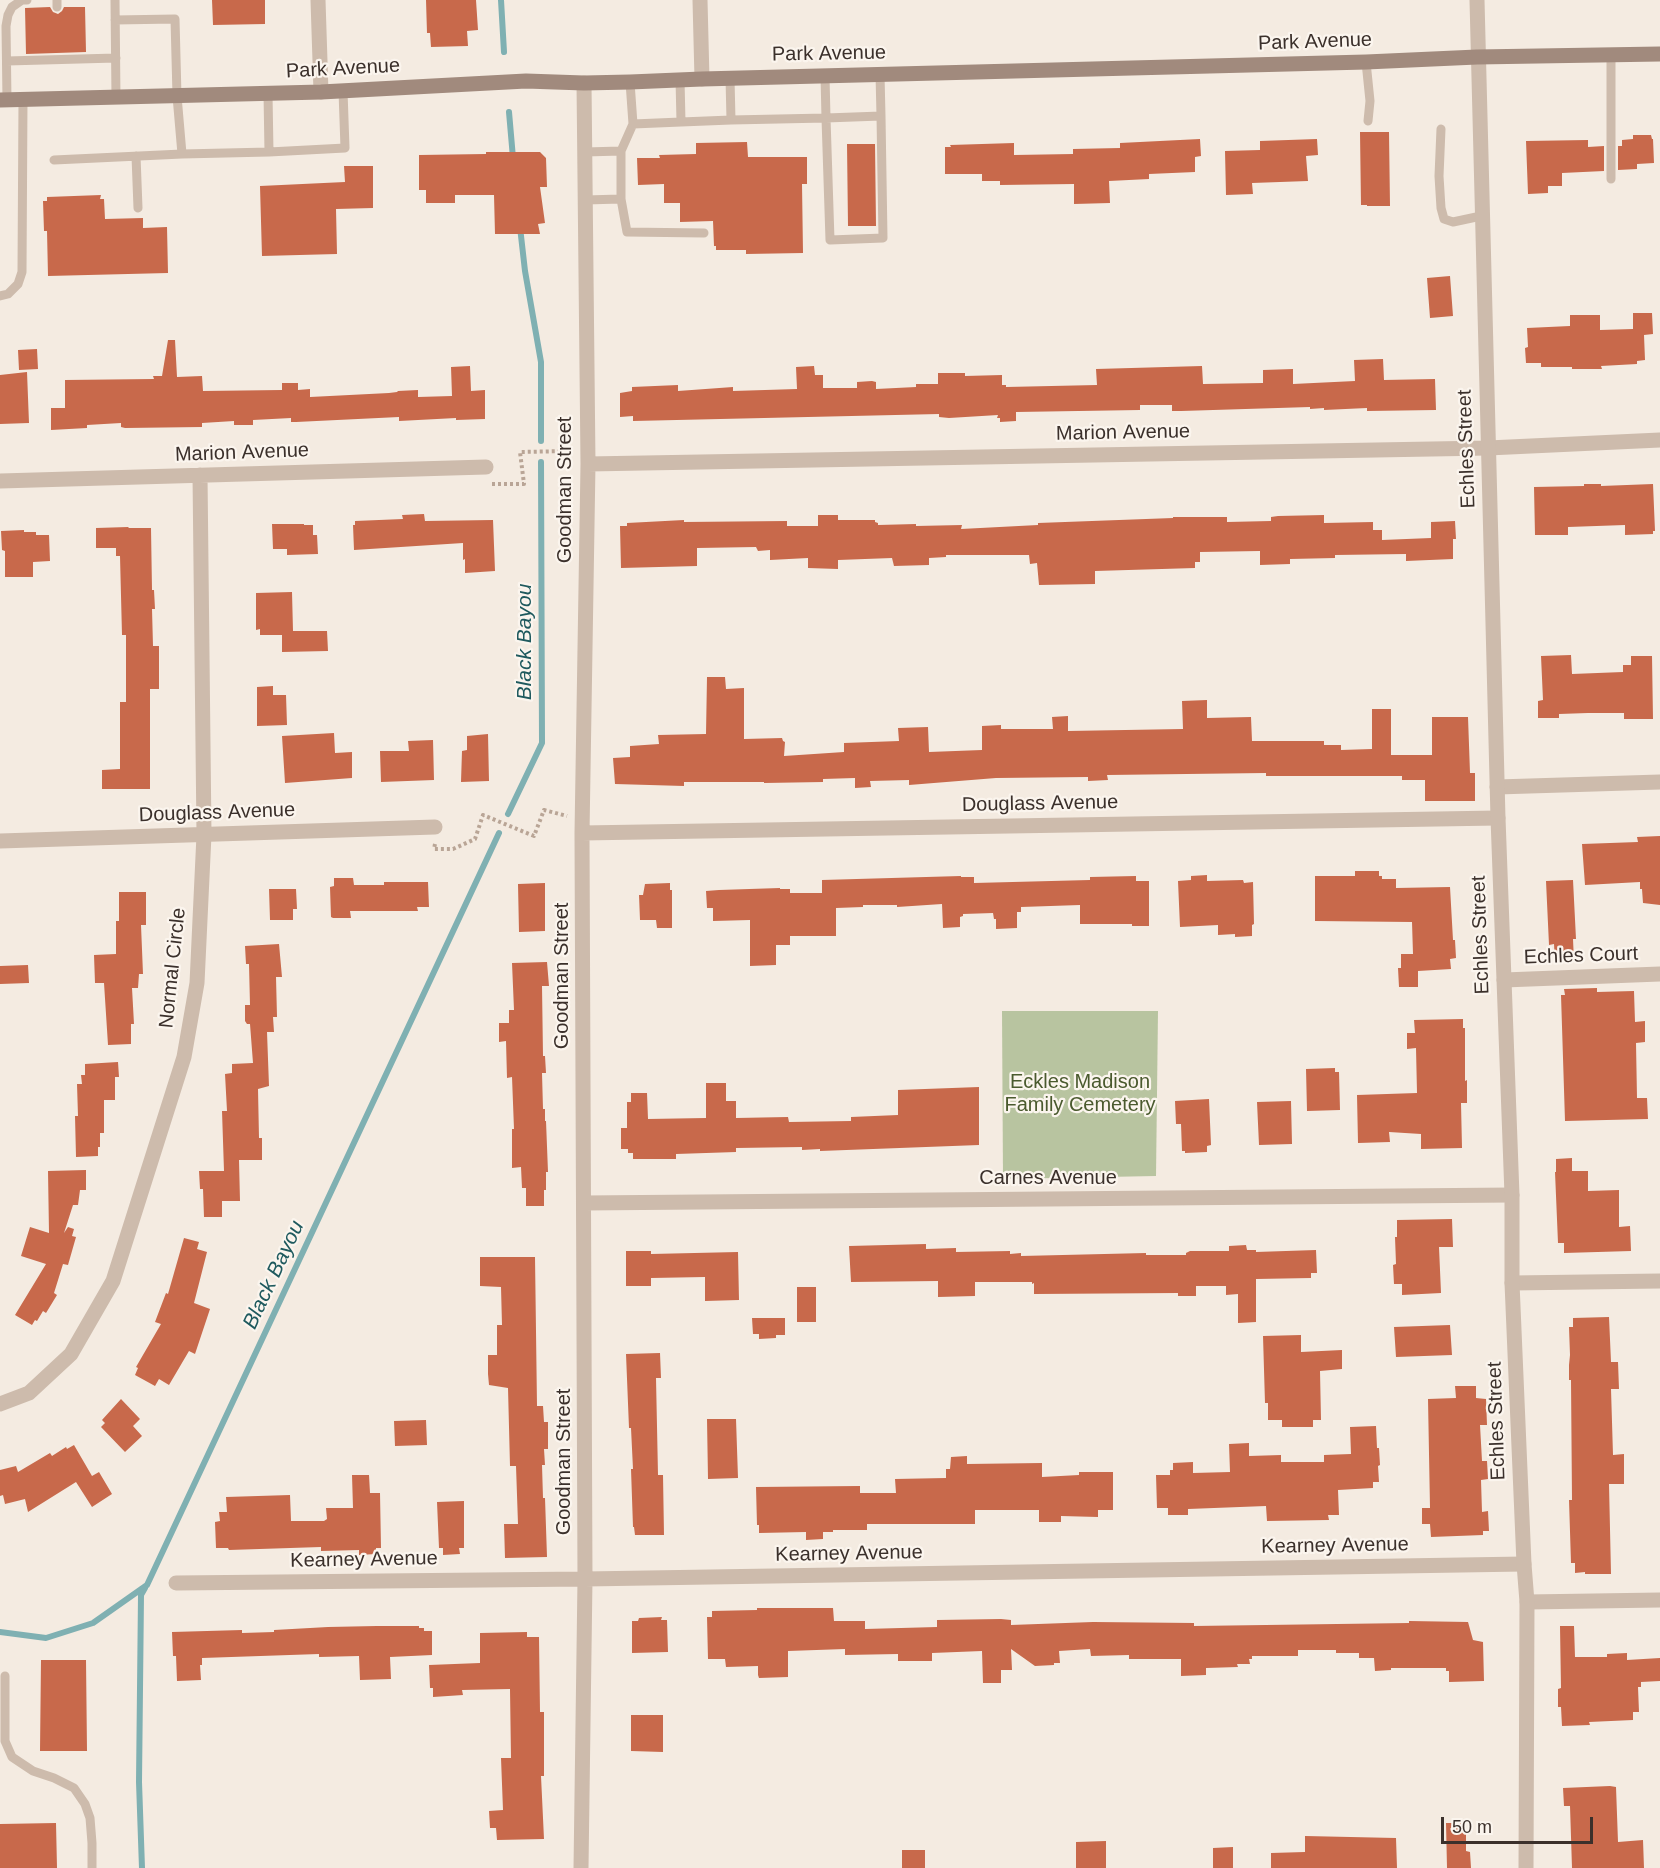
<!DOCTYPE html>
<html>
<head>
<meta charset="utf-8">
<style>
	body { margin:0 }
	#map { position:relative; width:1660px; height:1868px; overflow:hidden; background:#f4ebe1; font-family:Helvetica,sans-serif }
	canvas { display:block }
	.scale { position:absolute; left:1441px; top:1817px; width:152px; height:27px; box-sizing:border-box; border:3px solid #3b302b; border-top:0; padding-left:8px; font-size:18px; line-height:21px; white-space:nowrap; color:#3b302b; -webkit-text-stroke:4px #fbf5ee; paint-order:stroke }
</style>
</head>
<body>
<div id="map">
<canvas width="1660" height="1868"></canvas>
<div class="scale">50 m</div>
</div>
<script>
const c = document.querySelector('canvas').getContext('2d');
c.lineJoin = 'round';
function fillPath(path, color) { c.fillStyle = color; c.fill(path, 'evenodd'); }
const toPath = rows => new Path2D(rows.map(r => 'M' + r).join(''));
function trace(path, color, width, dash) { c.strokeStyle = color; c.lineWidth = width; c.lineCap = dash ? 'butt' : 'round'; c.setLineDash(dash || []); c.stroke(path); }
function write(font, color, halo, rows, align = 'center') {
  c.font = font + ' Helvetica,sans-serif'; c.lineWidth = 4.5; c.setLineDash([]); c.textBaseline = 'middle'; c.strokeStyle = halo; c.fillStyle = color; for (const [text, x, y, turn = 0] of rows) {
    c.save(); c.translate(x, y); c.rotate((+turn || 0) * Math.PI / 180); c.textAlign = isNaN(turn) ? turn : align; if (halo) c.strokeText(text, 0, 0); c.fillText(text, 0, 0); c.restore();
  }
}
fillPath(toPath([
	[1002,1011,1158,1011,1156,1176,1003,1179]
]), '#b8c4a0');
trace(toPath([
	[501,0,504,52],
	[509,112,513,158],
	[520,227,525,271,541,362,541,441],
	[508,814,542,743,541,462],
	[0,1632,46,1638,93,1623,147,1585,499,833],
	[142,1868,139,1782,141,1595,145,1588]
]), '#7fb0b2', 6);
fillPath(toPath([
	[212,0,265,0,265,24,213,25],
	[426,0,476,0,478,30,467,31,468,46,431,47,430,33,427,33],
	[50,7,53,12,58,14,62,11,64,7,85,7,86,52,26,54,25,8],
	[1360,132,1389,132,1390,206,1367,206,1367,205,1361,205],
	[1633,135,1651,135,1652,139,1653,139,1654,163,1637,164,1637,169,1618,170,1618,146,1622,146,1622,140,1633,139],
	[1200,139,1201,156,1195,157,1195,172,1149,174,1149,179,1109,181,1110,203,1074,204,1074,184,1000,185,1000,181,982,181,982,174,945,174,945,147,951,147,950,145,1014,143,1014,155,1073,154,1073,149,1120,148,1120,143],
	[1317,139,1318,155,1306,156,1308,181,1252,183,1253,194,1226,195,1225,151,1260,150,1260,141],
	[1588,140,1588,147,1604,146,1604,171,1562,173,1562,186,1548,186,1548,193,1528,194,1526,141],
	[747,142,748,157,807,157,807,184,802,184,803,253,746,254,746,250,716,250,716,246,714,246,713,221,680,222,680,203,664,203,664,184,638,185,637,158,660,158,659,155,696,154,696,143],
	[847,144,875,144,876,226,848,226],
	[486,152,540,152,546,158,547,187,540,187,545,223,538,224,540,234,495,234,494,195,455,195,455,203,426,203,426,190,419,190,419,155,486,154],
	[344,166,373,166,373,208,336,209,337,254,262,256,260,186,345,182],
	[101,195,100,199,104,199,105,219,143,218,143,228,167,227,168,273,48,276,47,231,44,231,43,201,47,201,47,197],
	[1450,276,1453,316,1430,318,1427,278],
	[1633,313,1652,313,1653,334,1644,335,1645,360,1637,361,1637,364,1601,366,1602,369,1572,369,1572,367,1541,367,1541,363,1526,363,1525,348,1528,347,1527,328,1570,326,1570,315,1600,315,1600,330,1633,329],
	[168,340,175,340,177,377,202,376,203,391,282,390,282,383,298,383,298,390,310,389,310,397,389,393,397,392,398,391,418,390,418,397,452,396,451,367,470,366,471,391,485,390,485,419,456,420,456,418,399,421,399,417,296,422,291,422,291,418,253,420,253,425,234,425,234,421,202,423,202,427,125,428,121,427,121,423,87,425,87,428,51,430,51,408,65,408,65,380,154,379,153,376,162,376],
	[37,349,38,369,19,370,18,350],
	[1383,359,1384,380,1435,379,1436,410,1367,411,1367,408,1324,410,1324,408,1310,409,1310,407,1181,411,1172,411,1172,405,1140,405,1140,410,1016,412,1016,421,1000,422,1000,418,997,418,998,415,949,418,939,417,939,414,633,421,633,416,620,417,620,393,632,391,632,387,678,385,678,391,733,387,733,391,797,389,796,367,814,366,815,375,823,375,823,388,857,388,857,382,872,381,876,382,876,389,916,387,916,384,938,384,938,373,965,373,965,376,1002,375,1002,385,1006,385,1006,387,1097,385,1096,369,1202,366,1203,384,1263,383,1263,370,1293,369,1293,384,1355,381,1354,360],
	[27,372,29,423,0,424,0,375],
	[1584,484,1601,484,1601,486,1653,484,1655,531,1653,531,1653,534,1625,535,1625,525,1568,527,1568,535,1535,535,1534,487,1584,486],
	[424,514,425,521,493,520,495,571,465,573,465,559,463,560,463,543,354,550,353,525,355,525,355,521,403,519,402,515],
	[818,515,838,515,838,520,875,520,875,522,878,523,878,525,916,524,916,526,962,525,961,529,1038,525,1038,523,1173,518,1173,517,1227,517,1227,522,1271,521,1271,517,1278,516,1324,515,1324,523,1373,522,1373,530,1382,530,1382,540,1431,538,1431,522,1455,521,1456,539,1453,539,1453,559,1406,561,1406,554,1335,555,1335,558,1290,559,1290,564,1260,565,1260,551,1200,552,1200,562,1195,562,1195,568,1095,571,1095,584,1039,585,1037,563,1030,564,1029,555,946,555,946,557,929,558,929,565,894,566,892,558,838,560,838,569,808,568,808,558,770,560,770,550,758,551,756,547,697,548,697,566,621,568,620,526,627,526,627,523,684,520,684,522,787,521,787,526,818,526],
	[272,524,304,524,304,525,313,525,313,535,317,535,318,554,287,555,287,549,273,549],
	[128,527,129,528,151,528,152,590,154,590,155,609,152,609,153,646,159,646,159,689,150,689,150,789,102,789,102,770,120,769,120,702,126,702,126,635,122,635,120,556,116,556,116,548,96,548,96,528],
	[24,530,24,532,36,532,36,535,49,535,50,561,33,562,33,577,5,577,5,551,2,550,1,531],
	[292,592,293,631,327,631,328,651,282,652,282,635,260,635,260,629,256,630,256,593],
	[1571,655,1572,674,1623,672,1623,665,1631,665,1631,656,1652,656,1653,719,1624,719,1624,713,1588,713,1559,714,1559,718,1538,718,1538,701,1543,700,1541,656],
	[707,677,725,677,726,689,744,688,744,739,782,738,783,741,785,742,784,756,844,752,844,743,899,741,898,728,928,727,929,752,982,750,982,726,1001,725,1001,729,1053,729,1052,717,1068,716,1068,731,1183,729,1182,701,1207,700,1207,718,1251,717,1252,741,1324,741,1324,745,1341,745,1341,750,1372,749,1372,709,1391,709,1391,755,1432,755,1432,717,1468,717,1470,773,1475,773,1475,801,1425,801,1425,780,1402,780,1402,776,1266,776,1266,773,1107,775,1108,780,1088,781,1088,777,996,778,909,785,909,780,870,781,871,787,855,788,855,778,823,779,823,782,764,783,764,782,684,782,684,786,615,784,613,758,630,757,630,746,659,744,658,735,706,734],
	[273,686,273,695,286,695,287,725,257,726,257,687],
	[334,733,335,753,352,752,352,778,285,783,282,736],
	[488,734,489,781,461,782,462,751,467,750,467,736],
	[433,740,434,780,381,782,380,751,409,751,408,741],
	[1660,836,1660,905,1643,903,1642,889,1640,889,1640,882,1585,885,1582,844,1638,842,1637,837],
	[1355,871,1379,871,1379,876,1382,876,1382,879,1396,879,1396,888,1450,887,1453,940,1455,940,1456,958,1450,959,1451,969,1418,971,1418,987,1399,987,1398,968,1401,968,1401,954,1413,954,1412,922,1315,921,1315,876,1355,876],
	[1207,875,1207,881,1243,880,1244,883,1253,882,1254,924,1252,925,1252,936,1235,937,1235,934,1218,935,1218,925,1180,927,1178,881,1191,880,1191,876],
	[961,876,961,877,974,877,974,883,1090,880,1090,877,1136,876,1136,881,1149,881,1149,926,1132,926,1132,924,1080,924,1080,905,1021,907,1021,912,1017,912,1017,928,996,929,996,919,994,919,993,913,963,914,963,916,960,917,960,927,943,928,942,904,897,907,897,905,863,905,863,907,836,908,836,936,790,936,790,945,776,945,776,965,750,966,750,920,713,921,713,908,707,908,706,891,719,890,780,888,780,889,790,889,790,893,822,893,822,880],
	[334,878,353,878,354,885,384,885,384,882,428,882,429,907,417,907,418,911,350,911,351,918,333,918,331,917,330,887,334,886],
	[1573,880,1576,939,1573,939,1574,961,1555,962,1554,944,1549,945,1546,881],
	[545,883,545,931,519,932,518,884],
	[670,883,670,890,672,890,672,928,657,928,656,920,640,920,639,895,643,895,645,884],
	[269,889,296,889,297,909,293,909,293,920,270,920],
	[119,892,146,892,146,925,141,925,143,974,139,974,138,988,132,988,134,1024,131,1024,131,1044,108,1045,104,983,95,983,94,955,116,954,116,921,119,921],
	[279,944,282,977,276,977,277,1017,273,1017,274,1032,267,1032,269,1086,258,1089,259,1138,262,1138,262,1160,239,1160,240,1201,222,1201,222,1217,204,1217,203,1189,200,1189,199,1171,224,1171,222,1111,227,1111,225,1074,232,1073,232,1064,253,1063,250,1024,247,1024,245,1021,245,1005,250,1005,249,964,246,964,245,946],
	[547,962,549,986,542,986,543,1056,545,1056,546,1073,542,1073,543,1109,545,1109,545,1121,546,1121,548,1172,546,1172,546,1190,544,1190,544,1206,526,1206,526,1188,522,1188,521,1167,512,1168,512,1129,514,1129,512,1077,507,1078,506,1041,499,1042,499,1023,509,1023,509,1010,514,1010,512,963],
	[28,965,29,983,0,984,0,966],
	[1597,988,1597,992,1634,991,1635,1022,1645,1021,1645,1042,1636,1043,1637,1098,1647,1098,1648,1119,1565,1121,1561,995,1565,995,1564,989],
	[1463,1019,1463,1028,1465,1028,1465,1081,1467,1080,1467,1103,1461,1103,1462,1148,1421,1149,1421,1134,1389,1132,1390,1142,1358,1143,1357,1095,1417,1093,1416,1048,1407,1049,1407,1033,1415,1033,1414,1020],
	[118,1062,119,1077,115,1077,115,1100,104,1100,104,1133,100,1133,100,1147,98,1147,98,1156,76,1157,75,1116,78,1116,77,1084,82,1084,81,1075,85,1075,85,1064],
	[1335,1068,1335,1072,1339,1072,1340,1110,1307,1111,1306,1069],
	[706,1083,726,1083,726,1101,736,1101,736,1118,788,1117,789,1122,851,1121,851,1117,898,1115,898,1090,979,1087,979,1145,820,1151,820,1149,802,1150,802,1147,736,1148,736,1152,676,1154,676,1159,633,1159,633,1153,628,1153,628,1149,621,1149,621,1128,627,1128,627,1102,631,1102,631,1093,647,1093,648,1119,706,1118],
	[1209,1099,1211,1145,1207,1146,1207,1152,1185,1153,1185,1151,1182,1151,1181,1124,1176,1124,1175,1101],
	[1291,1101,1292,1144,1259,1145,1257,1102],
	[1572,1158,1572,1171,1588,1171,1588,1191,1619,1190,1619,1227,1630,1226,1631,1251,1564,1253,1564,1243,1558,1243,1555,1172,1556,1172,1556,1159],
	[86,1170,86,1190,80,1190,78,1205,73,1205,64,1233,68,1227,74,1229,72,1236,76,1237,68,1265,63,1264,54,1293,57,1295,46,1313,43,1311,37,1321,35,1320,32,1325,15,1315,46,1264,21,1256,30,1227,49,1233,48,1171],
	[1452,1219,1453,1247,1439,1247,1441,1293,1402,1295,1402,1284,1394,1284,1393,1265,1396,1264,1395,1237,1397,1237,1397,1220],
	[184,1238,199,1242,197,1249,207,1252,194,1303,210,1309,195,1354,189,1351,169,1385,159,1379,155,1386,135,1375,138,1368,136,1367,161,1324,155,1322,166,1293,168,1294],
	[926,1244,926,1249,956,1248,956,1252,1010,1251,1010,1254,1021,1253,1021,1256,1146,1253,1146,1255,1186,1255,1186,1253,1190,1251,1229,1251,1229,1246,1246,1245,1247,1250,1256,1250,1256,1252,1316,1250,1317,1273,1311,1273,1311,1278,1256,1279,1256,1322,1238,1323,1238,1294,1226,1295,1226,1286,1196,1286,1196,1296,1178,1296,1178,1293,1034,1294,1034,1283,1032,1284,1032,1282,975,1282,975,1296,938,1297,938,1281,851,1282,849,1246],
	[626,1251,651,1251,651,1254,738,1252,739,1300,705,1301,705,1277,651,1278,651,1286,626,1286],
	[480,1257,535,1257,537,1406,543,1406,544,1422,548,1422,548,1449,544,1449,545,1465,542,1465,543,1498,545,1498,547,1557,505,1558,504,1524,518,1524,516,1466,510,1466,508,1388,489,1385,488,1374,488,1355,497,1355,497,1325,502,1325,501,1287,480,1286],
	[797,1287,816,1287,816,1322,797,1322],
	[1609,1317,1611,1362,1618,1362,1619,1389,1611,1389,1613,1455,1624,1454,1624,1484,1609,1484,1611,1574,1585,1574,1585,1572,1575,1573,1575,1563,1571,1563,1569,1500,1572,1500,1571,1380,1569,1380,1569,1365,1570,1355,1569,1327,1573,1327,1573,1318],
	[752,1318,785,1318,785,1335,776,1335,776,1338,759,1339,759,1334,753,1334],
	[1450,1325,1452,1355,1396,1357,1394,1327],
	[1301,1335,1301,1352,1342,1350,1342,1369,1320,1371,1321,1420,1313,1420,1313,1427,1282,1427,1282,1420,1268,1420,1268,1403,1265,1403,1263,1336],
	[660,1353,661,1378,656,1378,658,1475,663,1475,664,1535,635,1535,634,1527,633,1527,631,1469,633,1469,631,1428,629,1428,626,1354],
	[1455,1386,1476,1386,1476,1398,1486,1399,1487,1425,1480,1425,1482,1461,1487,1461,1488,1479,1481,1480,1482,1512,1488,1511,1489,1531,1483,1531,1483,1535,1431,1537,1430,1524,1422,1524,1422,1508,1430,1508,1428,1399,1456,1398],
	[121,1399,140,1419,133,1426,142,1436,125,1452,101,1427,105,1423,102,1420],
	[707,1419,736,1419,738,1478,708,1479],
	[426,1420,427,1445,395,1446,394,1421],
	[1376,1426,1377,1448,1379,1448,1380,1465,1378,1466,1379,1482,1373,1482,1373,1488,1338,1490,1339,1515,1328,1515,1329,1520,1267,1521,1266,1506,1188,1509,1188,1515,1168,1515,1168,1508,1157,1508,1156,1475,1170,1475,1170,1470,1173,1470,1173,1463,1193,1462,1193,1473,1230,1472,1229,1444,1249,1443,1249,1456,1281,1455,1281,1462,1324,1462,1324,1455,1351,1454,1350,1427],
	[74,1445,92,1476,99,1472,112,1494,92,1507,76,1482,28,1512,25,1499,5,1504,3,1495,0,1496,0,1470,16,1466,18,1472,50,1453,52,1456,66,1447,67,1449],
	[967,1456,967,1464,1042,1463,1042,1477,1079,1475,1079,1472,1113,1472,1113,1510,1098,1510,1098,1517,1061,1516,1061,1522,1039,1522,1039,1510,975,1510,975,1524,867,1524,867,1530,833,1530,833,1532,823,1532,823,1539,806,1540,806,1532,759,1533,759,1525,757,1525,756,1487,860,1486,860,1493,896,1493,895,1479,946,1478,946,1469,950,1469,951,1457],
	[352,1475,369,1475,370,1493,380,1493,381,1548,376,1548,376,1554,359,1555,359,1550,321,1551,321,1547,229,1550,228,1548,216,1548,215,1522,220,1521,219,1512,227,1512,226,1497,290,1495,291,1521,324,1521,327,1519,326,1508,353,1508],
	[464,1501,464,1548,459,1548,460,1554,443,1555,443,1548,439,1548,437,1502],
	[757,1608,833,1608,834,1621,865,1621,865,1629,937,1627,937,1620,1001,1619,1011,1620,1011,1625,1093,1622,1194,1623,1194,1626,1409,1623,1409,1621,1468,1622,1473,1640,1483,1642,1484,1681,1449,1682,1449,1671,1446,1671,1446,1668,1391,1668,1391,1670,1375,1671,1374,1658,1359,1658,1359,1653,1336,1653,1336,1650,1298,1650,1298,1656,1252,1656,1252,1659,1249,1659,1250,1664,1237,1664,1238,1667,1206,1668,1206,1675,1181,1676,1181,1659,1129,1659,1129,1655,1091,1656,1090,1649,1059,1651,1060,1663,1054,1663,1054,1665,1035,1666,1011,1649,1012,1670,1001,1670,1001,1683,983,1683,982,1651,932,1653,932,1661,898,1661,898,1654,845,1655,845,1649,788,1651,788,1677,759,1678,758,1675,758,1666,726,1667,725,1659,708,1659,707,1617,712,1617,712,1611,757,1610],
	[662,1617,661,1620,667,1620,668,1652,632,1653,632,1621,638,1621,639,1618],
	[377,1626,419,1626,419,1628,424,1628,424,1631,432,1631,432,1655,390,1657,391,1679,360,1680,359,1656,319,1657,319,1654,202,1658,202,1665,200,1665,201,1680,177,1681,176,1656,173,1656,172,1632,242,1630,242,1633,274,1632,274,1630,328,1627],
	[1560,1626,1574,1626,1575,1657,1607,1657,1607,1654,1627,1653,1627,1660,1660,1658,1660,1681,1641,1682,1641,1687,1638,1687,1639,1712,1633,1712,1633,1720,1589,1722,1590,1725,1562,1726,1561,1707,1558,1707,1558,1689,1561,1688],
	[527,1632,527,1637,539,1637,540,1712,544,1712,544,1776,541,1776,544,1839,497,1840,496,1828,490,1828,489,1811,503,1810,501,1758,511,1758,510,1689,462,1690,463,1695,433,1697,433,1688,430,1688,429,1665,480,1663,480,1633],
	[41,1660,86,1660,87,1751,40,1751],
	[631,1715,663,1715,663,1752,631,1751],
	[1610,1786,1616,1787,1618,1842,1643,1840,1644,1868,1572,1868,1570,1806,1564,1806,1563,1788],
	[56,1823,57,1868,0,1868,0,1824],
	[1446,1823,1466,1823,1466,1851,1470,1852,1471,1868,1447,1868],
	[1305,1836,1396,1838,1397,1868,1271,1868,1271,1853,1305,1852],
	[1106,1841,1106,1868,1076,1868,1076,1842],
	[1233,1847,1233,1868,1213,1868,1213,1848],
	[902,1850,925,1850,925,1868,902,1868]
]), '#c8694b');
trace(toPath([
	[492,484,524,484,520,452,568,451,568,458],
	[435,844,434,849,453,849,475,839,483,815,534,836,544,810,567,816]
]), '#b9a596', 4, [3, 3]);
trace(toPath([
	[57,0,57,7],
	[115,0,116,98],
	[115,20,175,19,177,96,182,154,269,152,268,94],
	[1611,55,1611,179],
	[7,61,116,58],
	[1366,62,1370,101,1368,121],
	[880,74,881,116],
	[680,79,681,122,633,124,621,151,621,199,627,232,704,233],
	[630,82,633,124],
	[7,100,6,26,8,15,12,7,22,0,27,0],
	[731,120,826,118,881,116,883,238,830,240,826,118,825,76],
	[681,122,731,120,730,78],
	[1441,129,1439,176,1441,208,1444,219,1453,222,1481,216],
	[269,152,345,148,343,91],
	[585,152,621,151],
	[136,156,138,208],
	[54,160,182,154],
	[585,200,621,199],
	[0,296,8,294,18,284,22,272,23,100],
	[5,1676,5,1741,12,1757,33,1771,54,1778,74,1788,85,1804,90,1818,92,1843,92,1868]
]), '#cdbbac', 9);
trace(toPath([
	[318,0,321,92],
	[700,0,702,79],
	[588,464,1488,448,1660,440],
	[0,481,486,467],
	[1497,787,1660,782],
	[582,833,1498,818],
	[0,841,435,827],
	[1504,980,1660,974],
	[584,1203,1512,1195],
	[1512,1283,1660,1281],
	[0,1404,29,1393,71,1354,113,1281,184,1057,197,983,204,835,200,475],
	[176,1583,585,1579,1524,1564],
	[1527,1602,1660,1600],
	[581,1868,585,1579,582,833,588,464,584,83]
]), '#cdbbac', 15);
trace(toPath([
	[1477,0,1498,818,1512,1195,1512,1283,1524,1564,1527,1602,1526,1868]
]), '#cdbbac', 15);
trace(toPath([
	[0,100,321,92,526,81,584,83,630,82,702,79,1366,62,1477,57,1660,54]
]), '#a18a7d', 15);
write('20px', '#3b302b', '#fbf5ee', [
	["Park Avenue",1315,42,-2],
	["Park Avenue",829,54,-1],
	["Park Avenue",343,69,-3],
	["Marion Avenue",1123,433,-1],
	["Echles Street",1467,449,-92],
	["Marion Avenue",242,453,-2],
	["Goodman Street",565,490,-90],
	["Douglass Avenue",1040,804,-1],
	["Douglass Avenue",217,813,-2],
	["Echles Street",1481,935,-92],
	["Echles Court",1581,956,-2],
	["Normal Circle",173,968,-84],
	["Goodman Street",562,976,-90],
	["Carnes Avenue",1048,1178],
	["Echles Street",1497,1421,-92],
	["Goodman Street",564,1462,-90],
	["Kearney Avenue",1335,1546,-1],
	["Kearney Avenue",849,1554,-1],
	["Kearney Avenue",364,1560,-1]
]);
write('20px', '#4a5a2e', '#fbf5ee', [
	["Eckles Madison",1080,1082],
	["Family Cemetery",1080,1105]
]);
write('italic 21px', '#1f5a5e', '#fbf5ee', [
	["Black Bayou",525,642,-90],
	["Black Bayou",274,1275,-65]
]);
</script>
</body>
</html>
